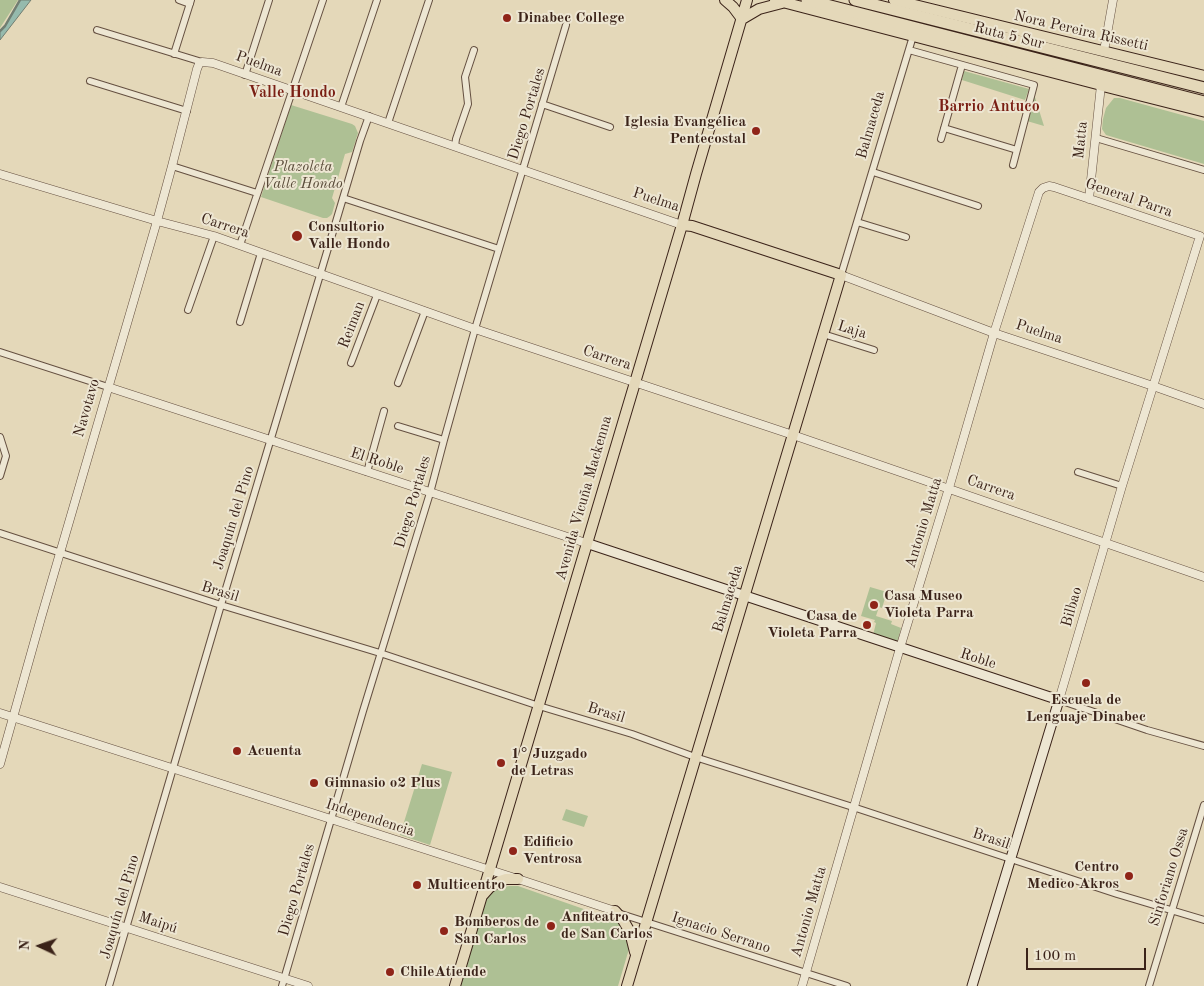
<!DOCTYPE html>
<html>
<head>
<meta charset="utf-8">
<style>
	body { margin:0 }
	#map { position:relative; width:1204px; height:986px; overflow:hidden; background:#e4d8b9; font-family:"Old Standard TT",serif }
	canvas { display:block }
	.north { position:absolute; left:15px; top:921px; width:50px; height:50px; -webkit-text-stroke:4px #ede6d2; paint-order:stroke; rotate:273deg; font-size:14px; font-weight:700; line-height:20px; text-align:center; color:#3b2319 }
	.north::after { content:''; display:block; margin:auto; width:18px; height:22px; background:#3b2319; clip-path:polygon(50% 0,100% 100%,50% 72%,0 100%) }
	.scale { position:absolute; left:1026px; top:948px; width:120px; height:22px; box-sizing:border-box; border:2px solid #3b2319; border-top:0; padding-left:6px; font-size:15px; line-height:18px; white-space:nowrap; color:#3b2319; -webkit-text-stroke:4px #ede6d2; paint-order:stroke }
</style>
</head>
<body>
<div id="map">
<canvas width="1204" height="986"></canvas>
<div class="north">N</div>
<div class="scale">100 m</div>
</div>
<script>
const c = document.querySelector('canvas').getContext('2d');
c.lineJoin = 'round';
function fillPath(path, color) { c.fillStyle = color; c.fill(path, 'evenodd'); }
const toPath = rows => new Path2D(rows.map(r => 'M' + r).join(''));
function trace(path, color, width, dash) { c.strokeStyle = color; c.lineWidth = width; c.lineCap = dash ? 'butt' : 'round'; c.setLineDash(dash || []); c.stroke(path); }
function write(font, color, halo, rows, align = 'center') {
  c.font = font + ' "Old Standard TT",serif'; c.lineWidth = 4; c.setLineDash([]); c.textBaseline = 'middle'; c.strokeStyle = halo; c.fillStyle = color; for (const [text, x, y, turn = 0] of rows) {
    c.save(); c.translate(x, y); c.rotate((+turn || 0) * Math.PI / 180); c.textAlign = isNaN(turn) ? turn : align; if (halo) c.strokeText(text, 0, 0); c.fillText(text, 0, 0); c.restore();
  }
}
fillPath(toPath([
	[0,0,18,0,0,28],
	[964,71,1029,89,1025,100,962,80],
	[1034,94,1044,126,1027,121],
	[1114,98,1120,98,1204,121,1204,164,1106,135,1102,129,1103,119,1106,108],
	[291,105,352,124,355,126,358,133,352,152,345,154,332,198,335,203,332,214,330,216,327,218,323,218,261,197],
	[870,587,887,592,882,608,879,607,876,616,892,621,891,624,901,628,898,640,894,642,873,635,876,623,874,622,875,620,861,616],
	[422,764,452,772,430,845,400,835],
	[566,809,588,816,584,827,562,820],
	[510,886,518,886,615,920,618,922,624,930,629,941,629,949,618,986,460,986,487,896,492,890,501,887]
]), '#aec094');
const water = toPath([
	[20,0,31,0,0,40,0,31,5,26,20,0]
]);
fillPath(water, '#95baad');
trace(water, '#717e72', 1);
trace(toPath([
	[0,31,5,26,20,0]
]), '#717e72', 2.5);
const minor = toPath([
	[179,0,190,4],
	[97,30,202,62],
	[909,50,1034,85,1013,165],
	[174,54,191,0],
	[245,75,269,0],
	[90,81,187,111],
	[542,104,610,127],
	[341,107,377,0],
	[388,123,429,0],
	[944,128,1017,150],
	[1096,138,1204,170],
	[941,139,962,65],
	[455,146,456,139,468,104,465,77,474,50],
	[172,166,257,193],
	[873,172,978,206],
	[343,198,499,249],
	[857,222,906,237],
	[240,245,323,0],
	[841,275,913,36],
	[188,310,214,236],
	[240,322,261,253],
	[823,334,874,350],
	[0,352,108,387],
	[351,363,377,295],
	[398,383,425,311],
	[398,426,444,440],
	[0,437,6,456,0,476],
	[367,472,384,411],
	[1078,472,1122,486],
	[0,533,221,605,380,653,539,706,632,734,695,757,859,809,1117,894,1204,920],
	[1059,700,1147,730,1204,746],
	[618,913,847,986],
	[109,986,221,605,335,225,360,141,369,116],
	[282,986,363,711,430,493,444,440,475,329,566,25],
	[1149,986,1204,805]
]);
const tertiary = toPath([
	[1104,51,1113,0],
	[0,174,157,221,214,236,475,329,793,435,1204,577],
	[1089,199,1101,85],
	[841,275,994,333,1153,386,1204,404],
	[108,387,586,543],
	[0,713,518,879,615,911],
	[0,764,41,618,157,221,172,166,197,69,199,64,202,62,213,63,682,225],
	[0,887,308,986],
	[802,986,900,648,949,488,994,333,1039,192,1043,188,1049,186,1054,187,1200,236,1122,486,1059,700]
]);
const secondary = toPath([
	[586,543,1059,700,972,986]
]);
const primary = toPath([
	[725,0,733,7,742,19],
	[775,0,1101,85],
	[894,0,1204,76],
	[742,19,759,9,782,3],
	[482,896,490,887,500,881,506,879,518,879],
	[615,911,623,920,630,932,635,952],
	[455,986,682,225,696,174,747,0],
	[627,986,841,275,692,226,682,225]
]);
const motorway = toPath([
	[807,0,1204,102],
	[855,0,1204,88],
	[1101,85,1204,111]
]);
trace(minor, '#655041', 8);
trace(tertiary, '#655041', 9);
trace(secondary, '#3b2319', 11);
trace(primary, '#3b2319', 12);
trace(motorway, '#3b2319', 13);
trace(minor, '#ede6d2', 6);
trace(tertiary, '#ede6d2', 8);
trace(secondary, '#ede6d2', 9);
trace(primary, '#e4d8b9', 10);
trace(motorway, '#e4d8b9', 11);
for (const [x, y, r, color] of [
	[507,18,5,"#8f2418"],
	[756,131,5,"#8f2418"],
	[297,236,6,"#8f2418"],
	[874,605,5,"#8f2418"],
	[867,625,5,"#8f2418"],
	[1086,683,5,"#8f2418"],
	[237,751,5,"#8f2418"],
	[501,763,5,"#8f2418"],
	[314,783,5,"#8f2418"],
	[513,851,5,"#8f2418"],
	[1129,876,5,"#8f2418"],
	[417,885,5,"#8f2418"],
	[551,926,5,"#8f2418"],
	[444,931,5,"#8f2418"],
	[390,972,5,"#8f2418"]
]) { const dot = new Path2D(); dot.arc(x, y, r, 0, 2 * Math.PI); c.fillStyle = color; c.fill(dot); trace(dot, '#ede6d2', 2); }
write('bold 15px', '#3b2319', '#ede6d2', [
	["Dinabec College",517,18],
	["Iglesia Evangélica",746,122,"right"],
	["Pentecostal",746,139,"right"],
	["Consultorio",308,227],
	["Valle Hondo",308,244],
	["Casa Museo",884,596],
	["Violeta Parra",884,613],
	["Casa de",857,616,"right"],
	["Violeta Parra",857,633,"right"],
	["Escuela de",1086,700,"center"],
	["Lenguaje Dinabec",1086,717,"center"],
	["Acuenta",247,751],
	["1° Juzgado",511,754],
	["de Letras",511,771],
	["Gimnasio o2 Plus",324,783],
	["Edificio",523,842],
	["Ventrosa",523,859],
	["Centro",1119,867,"right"],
	["Medico Akros",1119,884,"right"],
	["Multicentro",427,885],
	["Anfiteatro",561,917],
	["de San Carlos",561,934],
	["Bomberos de",454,922],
	["San Carlos",454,939],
	["ChileAtiende",400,972]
], 'left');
write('15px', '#3b2319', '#ede6d2', [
	["Nora Pereira Rissetti",1081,31,13],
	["Ruta 5 Sur",1009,36,14],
	["Puelma",259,64,20],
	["Diego Portales",527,114,-73],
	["Balmaceda",871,125,-74],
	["Matta",1081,140,-84],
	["General Parra",1129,198,19],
	["Puelma",656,200,18],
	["Carrera",225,226,18],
	["Reiman",352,325,-69],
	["Laja",852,330,17],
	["Puelma",1039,332,18],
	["Carrera",607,358,18],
	["Navotavo",87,408,-74],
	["El Roble",377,461,18],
	["Carrera",991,488,19],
	["Avenida Vicuña Mackenna",584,498,-74],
	["Diego Portales",413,502,-74],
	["Joaquín del Pino",234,518,-73],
	["Antonio Matta",924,523,-73],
	["Brasil",220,592,17],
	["Balmaceda",728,599,-73],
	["Bilbao",1072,607,-74],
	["Roble",978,659,18],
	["Brasil",606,713,17],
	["Independencia",370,818,18],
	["Brasil",991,839,18],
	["Sinforiano Ossa",1169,877,-73],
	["Diego Portales",297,890,-74],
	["Joaquín del Pino",120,907,-74],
	["Antonio Matta",809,912,-74],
	["Maipú",158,923,18],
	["Ignacio Serrano",721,933,18]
]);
write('italic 15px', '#584a38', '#ede6d2', [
	["Plazoleta",303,167],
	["Valle Hondo",303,184]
]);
write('bold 16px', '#7a1f14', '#ede6d2', [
	["Valle Hondo",292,93],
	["Barrio Antuco",989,107]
]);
</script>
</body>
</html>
